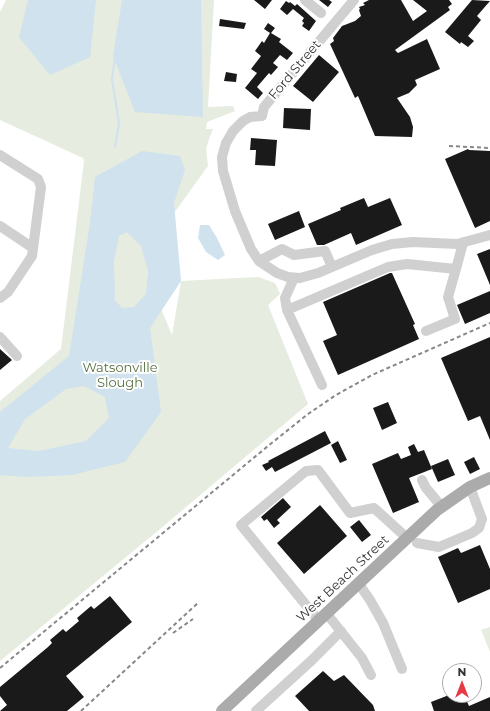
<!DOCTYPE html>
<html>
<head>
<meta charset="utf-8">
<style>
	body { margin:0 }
	#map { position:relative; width:490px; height:711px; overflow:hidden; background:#fff; font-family:Montserrat,sans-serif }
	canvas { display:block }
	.north { position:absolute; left:442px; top:663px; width:40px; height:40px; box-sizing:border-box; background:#fff; border:1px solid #adadad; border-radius:50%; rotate:0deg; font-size:11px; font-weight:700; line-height:16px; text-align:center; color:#333 }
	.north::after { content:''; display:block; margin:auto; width:14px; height:18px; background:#e63946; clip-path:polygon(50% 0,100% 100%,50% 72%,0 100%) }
</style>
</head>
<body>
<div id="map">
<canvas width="490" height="711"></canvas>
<div class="north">N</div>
</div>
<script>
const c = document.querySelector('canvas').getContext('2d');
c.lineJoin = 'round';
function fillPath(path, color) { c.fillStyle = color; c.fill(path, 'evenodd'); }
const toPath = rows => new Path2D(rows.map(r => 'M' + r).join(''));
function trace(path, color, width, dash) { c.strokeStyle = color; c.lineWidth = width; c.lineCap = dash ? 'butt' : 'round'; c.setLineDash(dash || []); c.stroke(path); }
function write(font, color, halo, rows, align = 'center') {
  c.font = font + ' Montserrat,sans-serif'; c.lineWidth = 4; c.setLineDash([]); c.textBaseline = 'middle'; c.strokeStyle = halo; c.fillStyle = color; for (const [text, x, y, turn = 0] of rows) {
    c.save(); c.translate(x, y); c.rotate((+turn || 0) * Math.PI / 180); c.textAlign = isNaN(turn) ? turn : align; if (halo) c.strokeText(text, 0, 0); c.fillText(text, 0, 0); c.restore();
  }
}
fillPath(toPath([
	[6,0,214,0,208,107,233,106,235,111,207,122,206,129,213,129,209,139,206,149,208,166,169,220,165,259,147,275,172,335,181,281,258,277,275,283,280,294,268,305,308,404,160,529,0,661,0,401,61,349,84,161,83,158,0,120,0,12],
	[490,627,490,652,481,630]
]), '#e6ecdf');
fillPath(toPath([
	[28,0,96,0,90,57,50,75,19,37],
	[122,0,201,0,203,117,135,112,113,56],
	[142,151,180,156,185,170,174,203,181,281,150,328,161,412,125,462,72,475,29,477,0,475,0,412,69,356,90,223,95,177],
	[127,232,141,246,148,271,146,294,134,307,122,308,115,300,114,261,119,236],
	[84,386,105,397,109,418,86,441,39,451,8,448,25,419,66,389],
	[200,225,209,225,217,238,225,255,218,260,206,252,198,238]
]), '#cfe2ee');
trace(toPath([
	[115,147,119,123,112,79,115,58]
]), '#cfe2ee', 2);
fillPath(toPath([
	[254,0,272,0,265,9],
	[319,0,329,0,332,2,328,7],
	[369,0,401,0,413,21,427,11,413,0,449,0,452,4,448,7,450,10,395,50,398,53,427,39,440,69,415,80,417,85,409,93,397,98,410,117,413,127,412,137,375,136,358,96,355,98,330,44,334,41,333,38,342,26,355,21,361,16,359,10,360,9,359,7,365,5,363,3],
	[472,0,490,1,477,16,481,20,468,36,474,41,468,47,461,42,460,44,445,32],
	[286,1,289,3,290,2,295,6,297,4,316,21,309,31,302,26,304,23,302,21,304,18,293,9,287,15,280,9],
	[220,19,246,23,244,29,219,26],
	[268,23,275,28,271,33,281,39,279,42,293,53,287,60,280,55,273,63,278,67,271,75,269,73,257,87,263,93,258,99,245,88,257,73,251,69,261,56,255,51,262,41,264,43,270,33,264,29],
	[319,55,339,72,313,102,293,86],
	[226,72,237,74,236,82,224,81],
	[284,108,311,109,310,130,283,128],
	[251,138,277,140,275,166,255,165,256,150,250,150],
	[468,149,469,150,490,151,490,221,475,228,445,159],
	[364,198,368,207,390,198,402,225,356,245,351,233,324,245,317,245,308,224,341,210,340,208],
	[299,211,305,227,275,240,268,224],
	[490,249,490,285,477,254],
	[390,273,392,273,415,324,413,325,419,339,338,375,323,341,337,335,323,302],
	[490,291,490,313,465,324,457,305],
	[490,337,490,440,480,416,468,421,441,358],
	[0,349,12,360,0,370],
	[388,402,397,423,382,430,373,408],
	[325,431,331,443,275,472,272,467,266,471,262,465,269,462,268,461],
	[338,441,347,460,340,463,331,445],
	[414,444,418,452,424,450,432,469,409,478,419,502,393,513,372,464,398,453,401,459,411,455,408,447],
	[474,457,480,469,470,474,464,462],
	[448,459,455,475,438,482,431,466],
	[283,498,291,507,277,520,280,523,274,528,267,519,264,521,261,517],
	[320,505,347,536,304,574,277,543],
	[359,520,371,535,362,542,350,527],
	[480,545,490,569,490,589,458,603,438,557,458,548,461,553],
	[110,596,132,622,66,676,84,697,67,711,0,711,7,705,0,696,0,687,48,647,52,643,50,640,63,629,66,632,79,621,77,618,91,606,94,609],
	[323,671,334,681,344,675,373,705,375,711,309,711,295,696],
	[449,695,464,695,469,706,490,697,490,711,434,711,431,702]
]), '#1a1a1a');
trace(toPath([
	[305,0,321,13],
	[354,0,264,107,262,116,250,117,243,121,233,131,226,143,222,157,223,171,235,211,251,249,259,261,277,273,288,277,300,278,318,273,372,250,392,244,413,242,457,244,490,235],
	[0,155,38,179,41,187,32,256,8,292,0,298],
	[0,226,33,248],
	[259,261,282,249,294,255,325,251,332,267],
	[294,278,285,298,287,310,388,267,407,264,456,269,463,243],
	[287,310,322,385],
	[426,331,455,319,448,297,456,269],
	[0,337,17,356],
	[422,480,426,488,442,507],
	[417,543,439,547,472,533,479,528,482,519,470,487],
	[359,584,370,600,383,623,402,669],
	[327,614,362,658,371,675],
	[319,621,241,525,306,471,318,470,350,513,374,508,407,538],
	[256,711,311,661,341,631]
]), '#d0d0d0', 10);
trace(toPath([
	[222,711,437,510,470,487,490,478]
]), '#ababab', 12);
trace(toPath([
	[449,146,490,148],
	[173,633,193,619],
	[0,668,268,446,308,414,336,395,372,375,490,323],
	[81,711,199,602]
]), '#888', 2, [4, 3]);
write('13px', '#333', '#fff', [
	["Ford Street",295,70,-50],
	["West Beach Street",343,579,-43]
]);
write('13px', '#56703f', '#fff', [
	["Watsonville",120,368],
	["Slough",120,383]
]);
</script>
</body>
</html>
